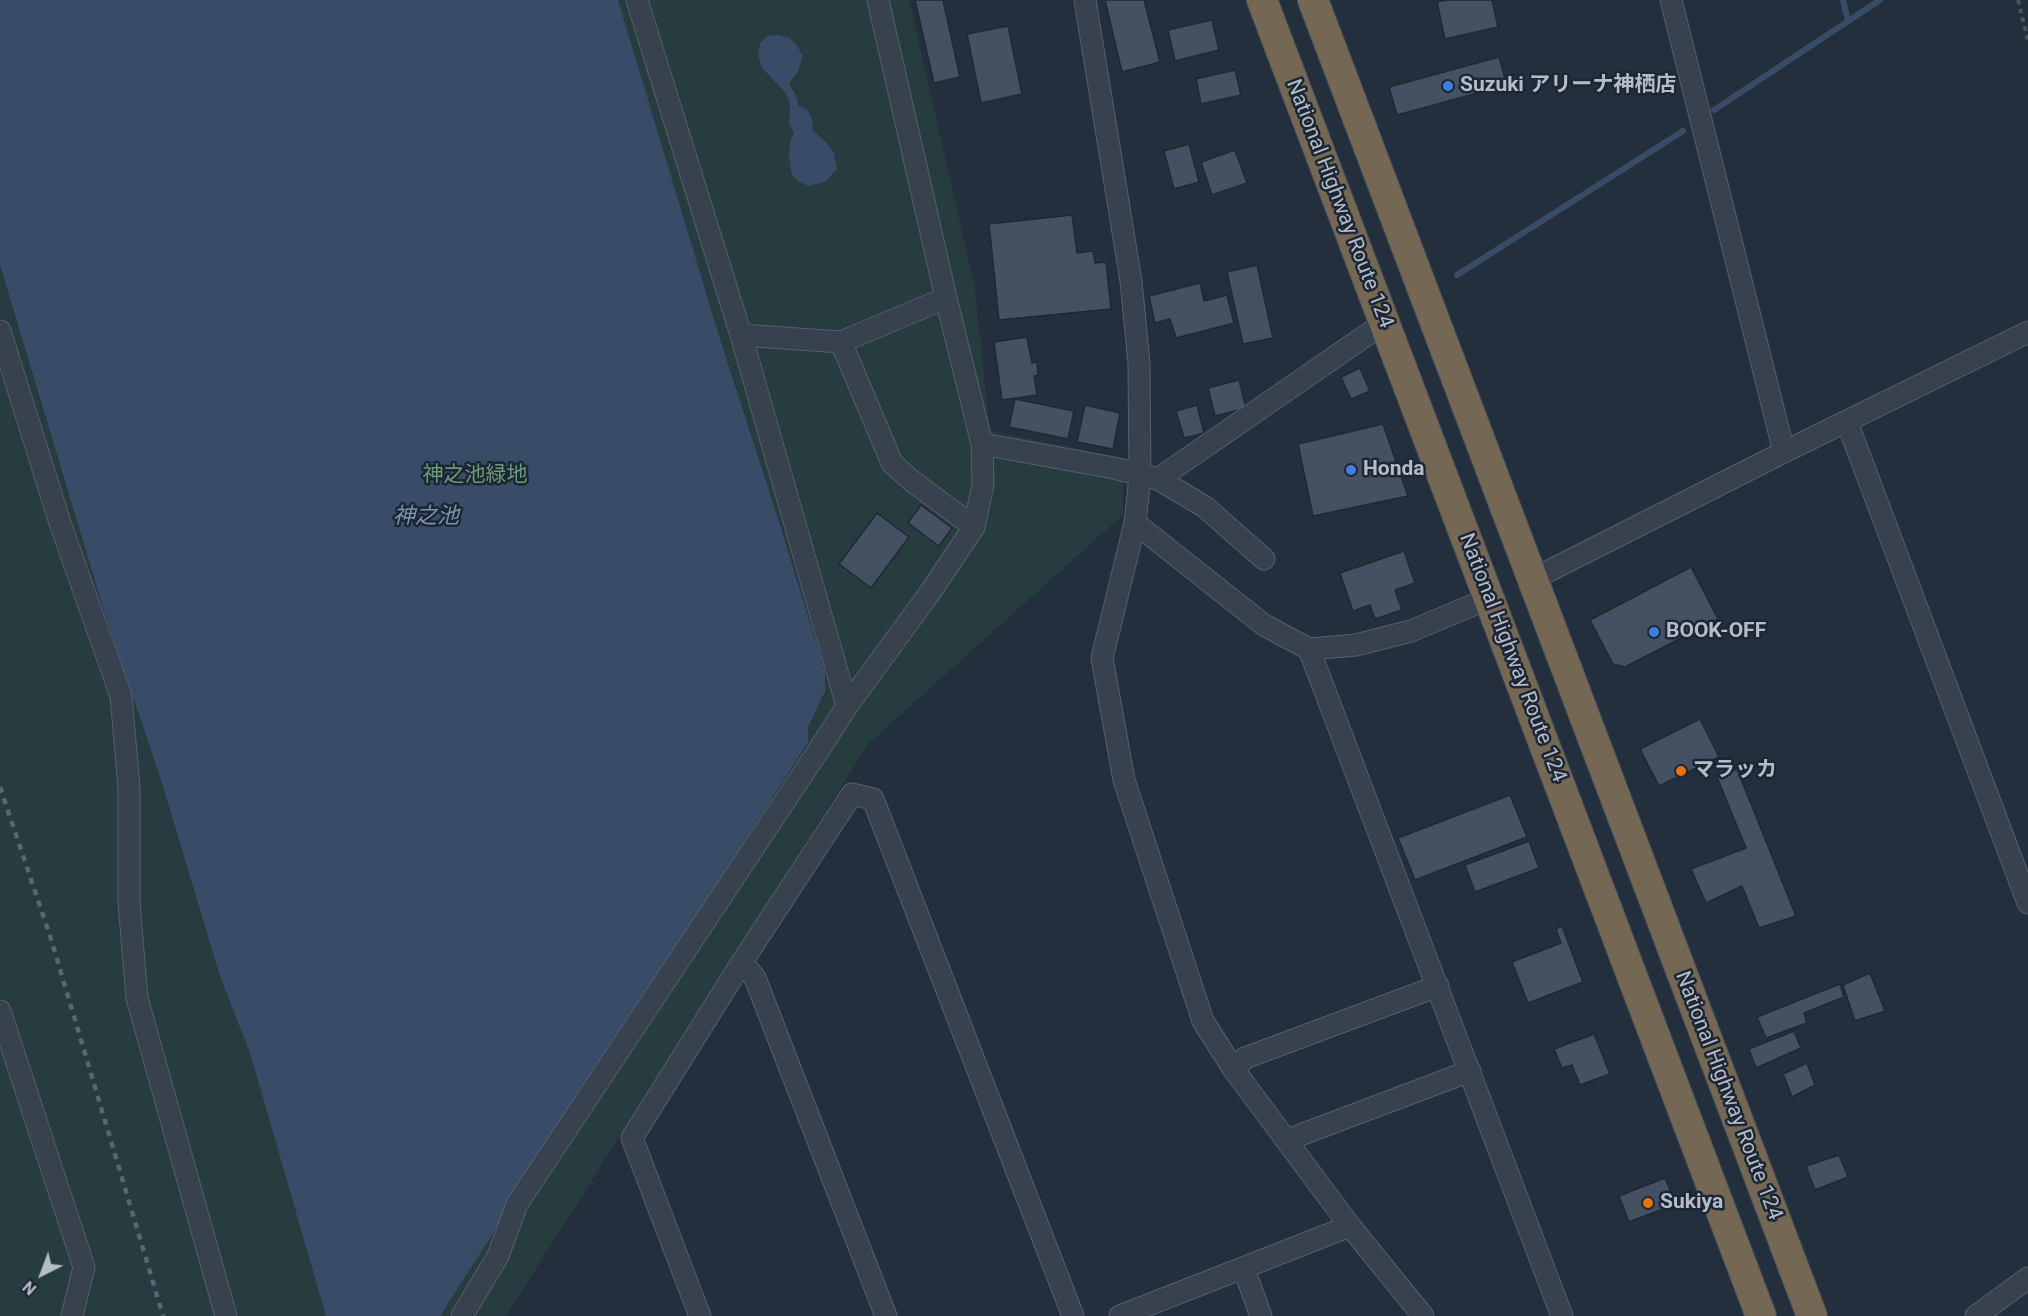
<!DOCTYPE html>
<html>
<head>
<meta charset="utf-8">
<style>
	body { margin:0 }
	#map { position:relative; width:2028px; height:1316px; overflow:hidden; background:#242f3e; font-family:Roboto,sans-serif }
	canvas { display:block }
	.north { position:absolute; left:12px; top:1244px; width:60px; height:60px; -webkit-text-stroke:4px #1d2633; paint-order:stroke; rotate:222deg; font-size:16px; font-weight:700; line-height:24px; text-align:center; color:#b4bcc9 }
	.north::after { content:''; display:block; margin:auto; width:21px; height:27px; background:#b4bcc9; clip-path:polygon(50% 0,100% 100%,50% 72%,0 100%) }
</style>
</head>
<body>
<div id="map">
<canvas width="2028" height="1316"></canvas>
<div class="north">N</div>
</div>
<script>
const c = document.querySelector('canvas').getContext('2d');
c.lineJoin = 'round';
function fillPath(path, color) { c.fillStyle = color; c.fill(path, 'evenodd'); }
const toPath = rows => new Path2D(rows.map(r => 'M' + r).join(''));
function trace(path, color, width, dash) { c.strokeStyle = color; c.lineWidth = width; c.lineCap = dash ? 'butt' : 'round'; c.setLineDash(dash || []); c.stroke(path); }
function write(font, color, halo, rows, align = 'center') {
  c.font = font + ' Roboto,"Noto Sans JP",sans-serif'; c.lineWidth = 5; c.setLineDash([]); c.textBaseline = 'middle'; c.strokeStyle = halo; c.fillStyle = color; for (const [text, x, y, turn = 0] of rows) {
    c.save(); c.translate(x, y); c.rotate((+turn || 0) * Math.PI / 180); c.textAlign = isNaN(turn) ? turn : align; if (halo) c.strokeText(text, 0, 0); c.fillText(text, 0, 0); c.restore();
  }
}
fillPath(toPath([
	[0,0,909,0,975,288,990,431,1123,458,1123,515,869,743,506,1316,0,1316]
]), '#263c3f');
fillPath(toPath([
	[0,0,618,0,718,333,779,522,825,672,825,691,808,727,808,742,440,1316,326,1316,251,1056,220,976,162,783,106,617,0,265],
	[777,35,788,37,796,44,803,56,797,73,789,83,796,96,798,105,808,111,813,121,812,130,826,142,834,153,837,169,826,181,809,186,799,182,792,175,789,158,790,141,794,133,789,124,790,103,785,92,763,69,758,56,760,43,767,36]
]), '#394c67');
trace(toPath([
	[1843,0,1848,21],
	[1714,110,1880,0],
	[1457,275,1683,131]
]), '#394c67', 6);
const building = toPath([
	[915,0,943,0,960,77,934,83,915,0],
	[1105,0,1144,0,1160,62,1122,72,1105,0],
	[1447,0,1492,0,1498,27,1445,39,1437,2,1447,0],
	[1212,20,1219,50,1175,61,1168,30,1212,20],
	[1008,26,1022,94,981,103,967,34,1008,26],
	[1499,57,1507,85,1397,115,1389,87,1499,57],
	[1235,70,1241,95,1201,104,1196,79,1235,70],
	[1189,144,1199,182,1174,189,1164,151,1189,144],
	[1235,150,1247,183,1212,195,1201,162,1235,150],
	[1072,215,1077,253,1093,251,1095,263,1106,262,1111,309,999,320,989,224,1072,215],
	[1257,265,1273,338,1243,344,1227,272,1257,265],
	[1200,283,1204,301,1227,295,1234,323,1176,338,1170,319,1155,323,1149,296,1200,283],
	[1027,337,1032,363,1037,362,1038,375,1034,376,1037,395,1002,400,994,342,1027,337],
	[1360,368,1370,391,1351,399,1341,377,1360,368],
	[1239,380,1246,408,1215,416,1208,388,1239,380],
	[1015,399,1074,411,1068,439,1009,427,1015,399],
	[1085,405,1120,413,1113,449,1077,442,1085,405],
	[1197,405,1204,433,1184,438,1176,411,1197,405],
	[1383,424,1408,496,1313,516,1298,444,1383,424],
	[921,505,952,528,939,546,908,523,921,505],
	[877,513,909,537,871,588,839,564,877,513],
	[1404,551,1415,583,1395,590,1402,610,1375,619,1370,605,1353,611,1340,573,1404,551],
	[1691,567,1718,619,1625,667,1613,664,1590,620,1691,567],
	[1700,719,1719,757,1659,786,1640,749,1700,719],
	[1737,769,1796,916,1759,928,1742,886,1706,903,1691,869,1746,848,1717,777,1737,769],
	[1510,795,1527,837,1415,880,1398,838,1510,795],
	[1529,841,1539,868,1475,892,1465,865,1529,841],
	[1562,926,1583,982,1528,1003,1512,962,1561,943,1556,929,1562,926],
	[1870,973,1885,1011,1855,1021,1843,985,1870,973],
	[1840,984,1844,997,1804,1013,1807,1023,1766,1038,1757,1017,1840,984],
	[1794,1031,1801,1048,1756,1068,1749,1049,1794,1031],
	[1594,1034,1610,1074,1580,1085,1572,1065,1562,1068,1554,1049,1594,1034],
	[1807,1063,1815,1085,1792,1097,1783,1074,1807,1063],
	[1839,1155,1848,1177,1815,1190,1806,1166,1839,1155],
	[1665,1178,1676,1204,1629,1222,1619,1196,1665,1178]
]);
fillPath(building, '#455162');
trace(building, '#1f2835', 1.5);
const minor = toPath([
	[637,0,741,335,847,706],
	[1085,0,1131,281,1139,363,1140,476,1135,523,1102,658,1124,780,1203,1021,1234,1070,1350,1226,1423,1316],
	[1671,0,1784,452],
	[0,331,60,523,121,696,129,787,129,903,137,998,226,1316],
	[741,335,841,342,946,298],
	[841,342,892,463,912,481,974,527],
	[1847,422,2028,903],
	[982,444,1114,468,1158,479,1384,323],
	[1158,479,1205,507,1264,559],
	[1135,523,1264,625,1309,649,1356,645,1411,631,1490,598],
	[1533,579,1784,452,2028,332],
	[1309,649,1562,1316],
	[742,962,755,978,886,1316],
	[0,1011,84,1267,72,1316],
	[1234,1070,1245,1058,1438,986],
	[1287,1140,1470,1071],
	[1244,1269,1261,1316],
	[462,1316,498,1256,517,1204,822,745,847,706,929,594,974,527,983,484,982,444,946,298,878,0],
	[700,1316,632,1138,742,962,852,794,873,799,1073,1316],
	[1120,1316,1350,1226],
	[1976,1316,2028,1278]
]);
const highway = toPath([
	[1262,0,1761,1316],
	[1313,0,1812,1316]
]);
trace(minor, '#565f6c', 23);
trace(highway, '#434c59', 32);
trace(toPath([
	[2018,0,2028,41]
]), '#44595c', 4, [4.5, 4.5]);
trace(minor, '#38414e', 21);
trace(highway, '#746855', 30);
trace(toPath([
	[0,787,51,939,163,1316]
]), '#5a6575', 4.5, [6, 6]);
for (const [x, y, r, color] of [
	[1448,86,6,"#3f7fe0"],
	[1351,470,6,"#3f7fe0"],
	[1654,632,6,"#3f7fe0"],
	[1681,771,6,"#e8710a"],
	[1648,1203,6,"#e8710a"]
]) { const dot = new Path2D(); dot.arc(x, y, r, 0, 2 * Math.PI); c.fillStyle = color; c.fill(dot); trace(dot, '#1d2633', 2); }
write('bold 21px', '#b4bcc9', '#1d2633', [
	["Suzuki アリーナ神栖店",1460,86],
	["Honda",1363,470],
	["BOOK-OFF",1666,632],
	["マラッカ",1693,771],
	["Sukiya",1660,1203]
], 'left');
write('21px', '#b4bcc9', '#1d2633', [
	["National Highway Route 124",1339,204,69],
	["National Highway Route 124",1512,658,69],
	["National Highway Route 124",1728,1096,69]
]);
write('21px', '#6b9a76', '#1d2633', [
	["神之池緑地",475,476]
]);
write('italic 22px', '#7c92b1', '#1d2633', [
	["神之池",426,517]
]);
</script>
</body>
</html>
